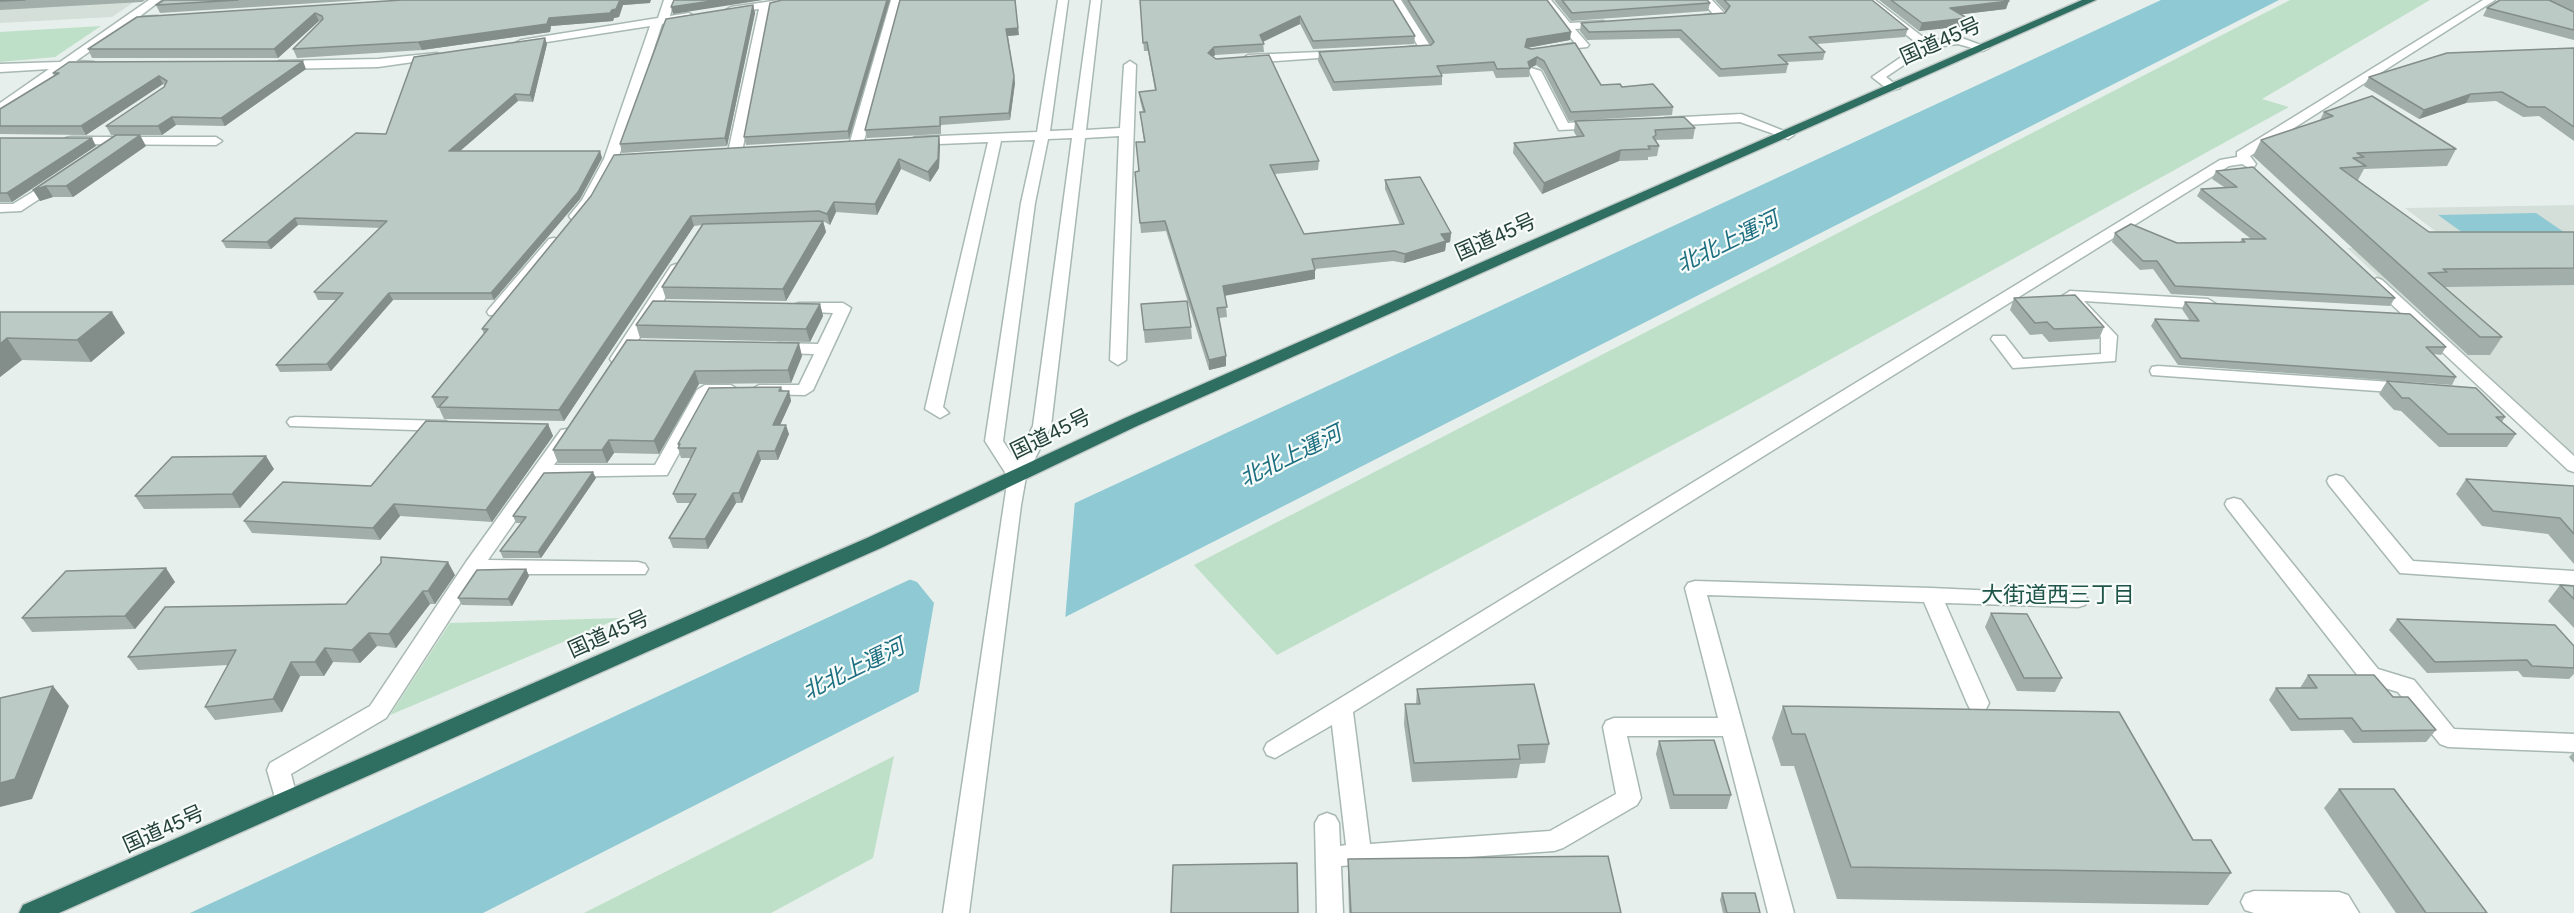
<!DOCTYPE html>
<html>
<head>
<meta charset="utf-8">
<style>
	body { margin:0 }
	canvas { display:block; background:#e6efeb }
</style>
</head>
<body>
<canvas width="2574" height="913"></canvas>
<script>
const c = document.querySelector('canvas').getContext('2d');
c.lineJoin = 'round';
function fillPath(path, color) { c.fillStyle = color; c.fill(path, 'evenodd'); }
const toPath = rows => new Path2D(rows.map(r => 'M' + r).join(''));
function trace(path, color, width, dash) { c.strokeStyle = color; c.lineWidth = width; c.lineCap = dash ? 'butt' : 'round'; c.setLineDash(dash || []); c.stroke(path); }
function write(font, color, halo, rows, align = 'center') {
  c.font = font + ' Helvetica,"Noto Sans JP",sans-serif'; c.lineWidth = 4.5; c.setLineDash([]); c.textBaseline = 'middle'; c.strokeStyle = halo; c.fillStyle = color; for (const [text, x, y, turn = 0] of rows) {
    c.save(); c.translate(x, y); c.rotate((+turn || 0) * Math.PI / 180); c.textAlign = isNaN(turn) ? turn : align; if (halo) c.strokeText(text, 0, 0); c.fillText(text, 0, 0); c.restore();
  }
}
fillPath(toPath([
	[0,0,137,0,112,17,0,23],
	[2574,205,2574,456,2347,248,2452,244,2405,208]
]), '#d4dfda');
fillPath(toPath([
	[2290,0,2430,0,2262,99,2289,107,1733,413,1277,655,1194,565],
	[101,26,55,57,0,62,0,32],
	[620,618,390,715,450,623],
	[894,756,873,858,771,913,584,913]
]), '#bfe0c8');
fillPath(toPath([
	[2161,0,2279,0,483,913,190,913],
	[2536,213,2574,239,2473,240,2438,215]
]), '#8ec9d4');
fillPath(toPath([
	[1075,500,1065,621,918,695,934,603,917,582,906,578]
]), '#e6efeb');
const minor = toPath([
	[149,0,161,0,139,17,157,16,161,17,161,21,129,24,76,61,94,62,94,66,66,69,0,113,0,103,49,69,0,72,0,64,60,62,149,0],
	[664,0,674,0,670,16,689,13,694,16,662,24,618,159,593,205,581,219,571,219,569,216,582,200,604,159,650,26,521,46,515,43,521,40,658,18,664,0],
	[780,0,809,0,804,3,770,8,742,152,735,156,730,155,728,152,759,9,731,13,726,10,731,7,780,0],
	[891,0,901,0,863,145,856,149,851,148,849,145,891,0],
	[1058,0,1068,0,1050,131,1073,130,1091,0,1101,0,1086,130,1120,128,1124,65,1130,61,1136,65,1126,360,1118,365,1110,360,1119,136,1085,138,1051,426,1026,477,1021,505,969,913,943,913,1008,477,985,441,1021,203,1035,140,1001,141,943,407,949,413,940,418,925,409,988,142,915,145,909,141,915,137,1037,132,1058,0],
	[1072,138,1033,426,1016,461,1003,441,1035,203,1048,139,1072,138],
	[1391,0,1401,0,1432,49,1430,51,1402,52,1402,48,1418,46,1391,0],
	[1540,0,1551,0,1570,23,1603,21,1609,24,1603,27,1575,29,1589,45,1587,47,1551,51,1551,47,1575,43,1540,0],
	[1701,0,1712,0,1727,16,1722,19,1699,20,1699,16,1713,14,1701,0],
	[1863,0,1875,0,1928,41,1959,37,1989,48,1983,51,1958,44,1929,48,1886,77,1900,88,1890,91,1872,77,1919,45,1863,0],
	[2483,0,2495,0,2250,156,2256,164,2254,167,2249,168,2242,164,2229,166,1353,712,1370,844,1550,831,1616,794,1603,727,1606,721,1614,718,1718,718,1685,588,1688,583,1695,581,1931,588,2085,595,2088,600,2085,605,2078,607,1945,603,1989,703,1986,709,1978,711,1970,709,1967,703,1924,602,1707,595,1794,913,1768,913,1723,736,1627,736,1641,798,1637,805,1563,848,1554,851,1341,866,1343,913,1317,913,1315,823,1319,816,1327,813,1335,816,1339,823,1340,846,1346,845,1332,725,1275,758,1267,755,1264,749,1267,743,2220,160,2237,157,2237,152,2483,0],
	[1343,51,1347,52,1347,56,1248,63,1242,59,1248,55,1343,51],
	[437,53,443,56,441,58,378,67,279,69,273,65,279,61,378,59,437,53],
	[1531,68,1541,71,1568,123,1598,121,1602,122,1602,128,1559,130,1529,71,1531,68],
	[1741,114,1794,135,1788,139,1740,122,1665,126,1659,122,1665,118,1741,114],
	[71,137,216,137,222,141,216,145,66,144,66,138,71,137],
	[57,177,64,181,62,184,21,211,0,212,0,204,13,204,57,177],
	[554,238,559,239,561,242,559,245,501,315,489,315,487,312,489,309,549,239,554,238],
	[676,264,684,269,626,359,618,364,612,362,610,359,671,266,676,264],
	[2377,278,2382,280,2574,456,2574,472,2568,470,2372,286,2369,283,2377,278],
	[2070,291,2208,299,2216,304,2208,309,2084,301,2117,336,2115,361,2013,368,1991,339,1993,336,2005,336,2023,359,2101,354,2101,337,2062,296,2070,291],
	[799,303,843,303,851,308,813,390,805,395,753,394,751,390,759,385,799,385,814,354,778,353,770,348,778,343,818,344,833,313,793,311,791,308,793,305,799,303],
	[2158,366,2406,383,2414,388,2406,393,2152,375,2150,371,2152,367,2158,366],
	[705,385,731,385,739,390,731,395,711,395,667,475,546,477,488,560,638,562,645,564,648,569,645,574,479,574,386,718,291,774,298,801,294,808,286,811,278,808,267,770,270,763,370,706,466,562,561,430,567,429,576,434,554,465,655,465,697,390,705,385],
	[296,417,446,421,455,426,446,431,290,426,287,422,290,418,296,417],
	[2336,475,2343,477,2413,561,2574,571,2574,585,2400,573,2329,485,2327,481,2329,477,2336,475],
	[2234,498,2241,500,2378,669,2414,680,2454,729,2574,734,2574,752,2448,747,2440,744,2398,692,2362,681,2227,508,2225,504,2227,500,2234,498],
	[2254,891,2339,892,2348,895,2359,913,2254,913,2245,910,2241,902,2245,894,2254,891]
]);
const highway = toPath([
	[2082,0,2096,0,1137,426,881,548,59,913,19,913,23,905,867,538,1125,418,2082,0]
]);
trace(minor, '#a8b8b2', 3);
trace(highway, '#c2cac8', 3);
fillPath(minor, '#fff');
fillPath(highway, '#2f6f62');
fillPath(toPath([
	[0,0,145,0,142,2,0,10],
	[164,0,363,0,160,13,156,5],
	[782,0,890,0,849,139,746,145,744,137],
	[900,0,1019,35,1008,36,1015,83,1010,120,941,125,941,134,867,138,865,130],
	[1140,0,1393,0,1415,36,1414,44,1313,49,1300,24,1263,42,1264,52,1215,55,1213,57,1319,161,1318,170,1275,174,1304,234,1400,225,1385,189,1385,180,1451,233,1450,242,1446,243,1445,251,1404,263,1393,261,1315,269,1315,279,1225,295,1227,317,1219,318,1226,366,1209,370,1166,231,1141,233,1135,172,1139,171,1144,142,1140,112,1143,112,1140,100,1139,92,1155,90,1148,51,1144,51],
	[1402,0,1547,0,1570,40,1527,48,1601,85,1622,87,1673,107,1672,115,1569,121,1543,70,1536,65,1530,68,1529,77,1496,78,1493,71,1442,74,1442,85,1333,91,1318,61,1319,52,1430,45],
	[1554,0,1707,0,1710,3,1708,11,1571,21],
	[1715,0,1872,0,1908,29,1905,37,1817,44,1825,52,1823,60,1787,62,1788,64,1786,73,1719,77,1679,38,1587,40,1580,31,1581,23,1725,13,1726,12],
	[1879,0,2007,0,2006,9,1962,14,1965,26,1919,31],
	[2500,0,2574,0,2574,40,2483,16,2487,8],
	[650,3,623,5,619,17,614,18,613,21,551,26,550,32,422,50,297,58,293,49,321,22,319,21,278,58,92,58,88,49,137,17],
	[753,5,755,13,727,146,622,153,620,144],
	[547,44,533,102,518,101,460,151,600,151,602,158,580,199,494,300,393,300,331,371,280,372,276,365,336,300,318,300,314,292,381,228,298,225,271,249,226,248,222,241,386,134],
	[2574,48,2574,141,2539,116,2523,117,2496,101,2466,103,2419,119,2364,86,2369,77],
	[306,69,225,126,176,125,162,135,111,135,106,126,164,87,165,85,163,84,86,135,0,134,0,109,54,76,53,73],
	[2324,112,2456,149,2447,166,2364,169,2358,180,2429,232,2574,232,2574,285,2445,287,2502,337,2490,355,2468,355,2253,156,2261,140,2320,120],
	[1575,121,1695,128,1693,139,1656,140,1659,146,1657,156,1648,157,1648,160,1619,161,1542,194,1513,153,1514,143,1577,137,1574,132],
	[0,138,96,146,12,202,0,202],
	[940,145,939,168,930,182,901,169,877,215,836,212,830,225,823,221,826,232,786,301,666,299,662,287,702,225,694,226,564,421,444,419,439,408,437,408,432,397,484,334,482,329,591,196],
	[146,146,73,197,53,197,40,201,33,190],
	[2216,171,2395,298,2390,306,2171,294,2153,269,2140,270,2112,242,2115,233,2177,243,2240,242,2242,239,2251,239,2197,196,2201,189,2224,187,2212,179],
	[2014,298,2104,327,2099,339,2049,342,2042,334,2030,335,2010,310],
	[2185,302,2446,347,2441,355,2433,354,2456,377,2452,385,2178,365,2151,326,2155,319,2190,321,2182,309],
	[820,304,823,316,810,342,640,338,636,325],
	[1141,304,1191,327,1192,339,1145,343],
	[0,312,125,333,91,362,22,360,0,377],
	[627,340,802,356,791,383,699,384,659,454,614,453,607,463,558,463,553,450],
	[2387,381,2505,417,2502,422,2516,434,2507,447,2439,447,2401,411,2394,410,2379,394],
	[781,387,783,391,789,391,791,401,780,425,789,434,778,460,761,460,742,503,736,503,708,549,673,548,669,538,691,503,677,503,673,494,691,458,681,458,678,448,679,447,678,444],
	[548,424,553,436,492,522,400,516,380,540,252,533,244,521,371,486],
	[274,469,240,508,144,509,135,496],
	[596,478,541,558,503,558,500,551,521,523,516,523,513,516],
	[2466,479,2574,486,2574,564,2548,534,2482,526,2456,494],
	[526,569,529,576,512,606,462,605,458,598],
	[455,575,435,604,430,604,396,648,377,646,360,663,333,662,324,676,300,676,282,712,215,720,205,707,228,665,138,670,128,657,346,604],
	[175,582,135,629,32,632,22,618],
	[2560,585,2574,586,2574,628,2548,601],
	[1991,613,2062,678,2055,692,2017,691,1985,627],
	[2397,619,2574,646,2574,674,2569,679,2523,677,2518,671,2427,673,2389,630],
	[2308,675,2393,697,2436,730,2426,742,2353,743,2343,730,2291,731,2269,700,2276,688,2300,688],
	[1417,689,1549,744,1545,763,1520,764,1517,778,1412,782,1404,724,1405,704,1416,704],
	[1783,706,2193,840,2231,873,2208,905,1837,899,1794,766,1781,766,1772,738],
	[1659,741,1731,795,1727,809,1670,809,1656,754],
	[2574,752,2574,763,2569,757],
	[2339,789,2487,913,2396,913,2324,808],
	[1348,859,1621,913,1349,913,1348,878],
	[1722,893,1760,913,1723,913,1720,900]
]), '#a1aea9');
fillPath(toPath([
	[620,0,651,0,650,3,623,5,619,17,614,18,613,21,551,26,550,32,422,50,418,42,549,18,612,10],
	[718,0,763,0,673,14,671,7],
	[887,0,890,0,849,139,848,131],
	[1015,0,1019,35,1007,36,1006,29],
	[2009,1,2006,9,1948,16,1950,8],
	[753,5,755,13,727,146,725,138],
	[315,13,319,21,278,58,274,49],
	[1300,16,1300,24,1260,43,1260,35],
	[1967,18,1965,26,1919,31,1922,23],
	[1571,32,1570,40,1526,48,1524,55,1527,39],
	[545,38,547,44,533,102,530,95],
	[1214,47,1215,55,1208,62,1208,53],
	[1537,57,1536,65,1530,68,1528,62],
	[303,61,306,69,225,126,221,118],
	[159,76,163,84,86,135,81,126],
	[1014,76,1015,83,1010,120,1009,113],
	[515,94,518,101,452,158,449,151],
	[2471,94,2466,103,2419,119,2424,110],
	[172,117,176,125,162,135,158,126],
	[140,135,146,146,73,197,66,186],
	[939,136,940,145,939,168,930,182,928,172],
	[92,138,96,146,12,202,7,193],
	[1621,150,1619,161,1542,194,1544,183],
	[600,151,602,158,580,199,494,300,491,293],
	[899,159,901,169,877,215,875,204],
	[46,186,53,197,40,201,33,190],
	[834,202,836,212,830,225,827,214],
	[691,216,694,226,564,421,559,410],
	[295,218,298,225,271,249,267,242],
	[823,221,826,232,786,301,783,289],
	[1451,233,1450,242,1446,243,1445,251,1404,263,1405,254,1441,234],
	[1315,270,1315,279,1224,296,1223,286],
	[389,293,393,300,331,371,327,364],
	[820,304,823,316,810,342,806,329],
	[112,312,125,333,91,362,77,340],
	[7,338,22,360,0,377,0,344],
	[799,343,802,356,791,383,788,370],
	[1226,356,1226,366,1209,370,1209,360],
	[695,371,699,384,659,454,654,441],
	[789,391,791,401,776,434,773,425],
	[548,424,553,436,492,522,486,510],
	[786,425,789,434,778,460,775,451],
	[609,440,614,453,607,463,602,450],
	[758,451,761,460,742,503,739,493],
	[266,456,274,469,240,508,232,494],
	[593,472,596,478,541,558,538,552],
	[733,493,736,503,708,549,705,539],
	[394,504,400,516,380,540,373,528],
	[448,562,455,575,435,604,428,591],
	[166,568,175,582,135,629,125,616],
	[526,569,529,576,512,606,508,599],
	[423,591,430,604,396,648,389,634],
	[369,633,377,646,360,663,352,650],
	[325,648,333,662,324,676,315,662],
	[291,662,300,676,282,712,273,699],
	[53,686,69,706,32,799,0,807,0,783]
]), '#838d89');
const building = toPath([
	[0,0,25,0,0,1,0,0],
	[164,0,238,0,156,5,164,0],
	[402,0,620,0,616,9,612,10,610,13,549,18,547,24,418,42,293,49,323,19,322,16,315,13,274,49,88,49,137,17,402,0],
	[674,0,718,0,671,7,674,0],
	[782,0,887,0,848,131,744,137,770,3,782,0],
	[900,0,1015,0,1018,28,1006,29,1014,76,1009,113,940,117,940,126,865,130,900,0],
	[1140,0,1393,0,1415,36,1313,41,1300,16,1260,35,1264,44,1214,47,1208,53,1216,59,1269,55,1319,161,1270,165,1304,234,1404,224,1385,180,1420,177,1451,233,1441,234,1446,241,1405,254,1394,251,1312,259,1315,270,1223,286,1227,307,1217,308,1226,356,1209,360,1165,221,1140,223,1135,172,1139,171,1136,142,1145,142,1140,112,1145,112,1139,92,1156,90,1147,42,1143,43,1140,0],
	[1408,0,1547,0,1571,32,1527,39,1525,47,1531,49,1575,43,1601,85,1620,84,1622,87,1653,84,1673,107,1571,112,1544,61,1537,57,1528,62,1530,68,1497,69,1494,62,1437,66,1442,76,1334,82,1319,52,1431,45,1434,42,1408,0],
	[1562,0,1707,0,1710,3,1572,13,1562,0],
	[1724,0,1872,0,1908,29,1809,37,1825,52,1778,55,1788,64,1721,69,1681,30,1589,32,1581,23,1725,13,1730,6,1724,0],
	[1891,0,2007,0,2009,1,1950,8,1967,18,1922,23,1891,0],
	[2500,0,2549,0,2574,12,2574,30,2487,8,2500,0],
	[753,5,725,138,620,144,666,19,753,5],
	[545,38,530,95,515,94,449,151,600,151,578,192,491,293,389,293,327,364,276,365,343,293,314,292,387,221,295,218,267,242,222,241,356,133,386,134,414,57,545,38],
	[2574,48,2574,127,2545,107,2528,107,2502,92,2471,94,2424,110,2369,77,2447,53,2574,48],
	[303,61,221,118,172,117,158,126,106,126,164,87,167,81,159,76,81,126,0,126,0,109,59,73,53,73,69,62,303,61],
	[2372,96,2456,149,2357,153,2364,157,2353,158,2366,166,2340,168,2429,232,2574,232,2574,268,2443,269,2447,272,2428,273,2502,337,2480,337,2261,140,2333,116,2324,112,2372,96],
	[1684,117,1695,128,1655,130,1656,135,1653,137,1659,146,1648,146,1650,149,1621,150,1544,183,1514,143,1584,136,1575,121,1684,117],
	[116,135,140,135,66,186,46,186,33,190,116,135],
	[939,136,938,159,928,172,899,159,875,204,834,202,827,214,819,211,691,216,559,410,439,407,448,397,432,397,488,329,482,329,591,196,614,155,939,136],
	[0,138,92,138,7,193,0,193,0,138],
	[2253,167,2395,298,2175,286,2157,261,2143,261,2115,233,2131,224,2177,243,2245,242,2242,239,2266,239,2201,189,2237,187,2216,171,2253,167],
	[823,221,783,289,662,287,703,224,823,221],
	[2075,295,2104,327,2054,329,2047,322,2035,323,2014,298,2075,295],
	[653,301,820,304,806,329,636,325,653,301],
	[1187,301,1191,327,1144,330,1141,304,1187,301],
	[2185,302,2410,314,2446,347,2426,347,2456,377,2181,358,2155,319,2199,321,2185,302],
	[0,312,112,312,77,340,7,338,0,344,0,312],
	[627,340,799,343,788,370,695,371,654,441,609,440,602,450,553,450,627,340],
	[2387,381,2476,388,2505,417,2496,417,2516,434,2448,434,2409,398,2402,398,2387,381],
	[781,387,779,391,789,391,773,425,786,425,775,451,758,451,739,493,733,493,705,539,669,538,696,494,673,494,696,448,678,448,680,444,678,444,709,388,781,387],
	[426,421,548,424,486,510,394,504,373,528,244,521,283,482,371,486,426,421],
	[266,456,232,494,135,496,172,457,266,456],
	[593,472,538,552,500,551,526,517,513,516,544,473,593,472],
	[2466,479,2574,486,2574,534,2560,518,2493,511,2466,479],
	[381,557,448,562,428,591,423,591,389,634,369,633,352,650,325,648,315,662,291,662,273,699,205,707,236,650,128,657,165,607,346,604,381,563,381,557],
	[166,568,125,616,22,618,66,571,166,568],
	[526,569,508,599,458,598,477,570,526,569],
	[2560,585,2574,586,2574,599,2560,585],
	[1991,613,2027,614,2062,678,2024,678,1991,613],
	[2397,619,2555,625,2574,646,2574,668,2532,666,2527,660,2435,662,2397,619],
	[2308,675,2374,675,2393,697,2408,697,2436,730,2362,731,2352,718,2299,719,2276,688,2317,688,2308,675],
	[1534,684,1549,744,1518,745,1520,759,1414,763,1405,704,1420,704,1417,689,1534,684],
	[53,686,15,779,0,783,0,698,53,686],
	[1783,706,2119,712,2193,840,2211,840,2231,873,1851,867,1805,734,1792,734,1783,706],
	[1714,740,1731,795,1674,795,1659,741,1714,740],
	[2339,789,2394,789,2487,913,2426,913,2339,789],
	[1608,856,1621,913,1351,913,1348,859,1608,856],
	[1297,863,1298,913,1171,913,1173,865,1297,863],
	[1722,893,1755,893,1760,913,1727,913,1722,893]
]);
fillPath(building, '#bbcac4');
trace(building, '#838d89', 1.5);
write('21px', '#24423a', '#f7fbf9', [
	["国道45号",1941,42,-24],
	["国道45号",1496,238,-24],
	["国道45号",1051,435,-26],
	["国道45号",609,635,-24],
	["国道45号",164,830,-24]
]);
write('italic 22px', '#1c6f80', '#f7fbf9', [
	["北北上運河",1728,243,-26],
	["北北上運河",1291,457,-26],
	["北北上運河",854,670,-26]
]);
write('22px', '#1f5548', '#f7fbf9', [
	["大街道西三丁目",2058,596]
]);
</script>
</body>
</html>
